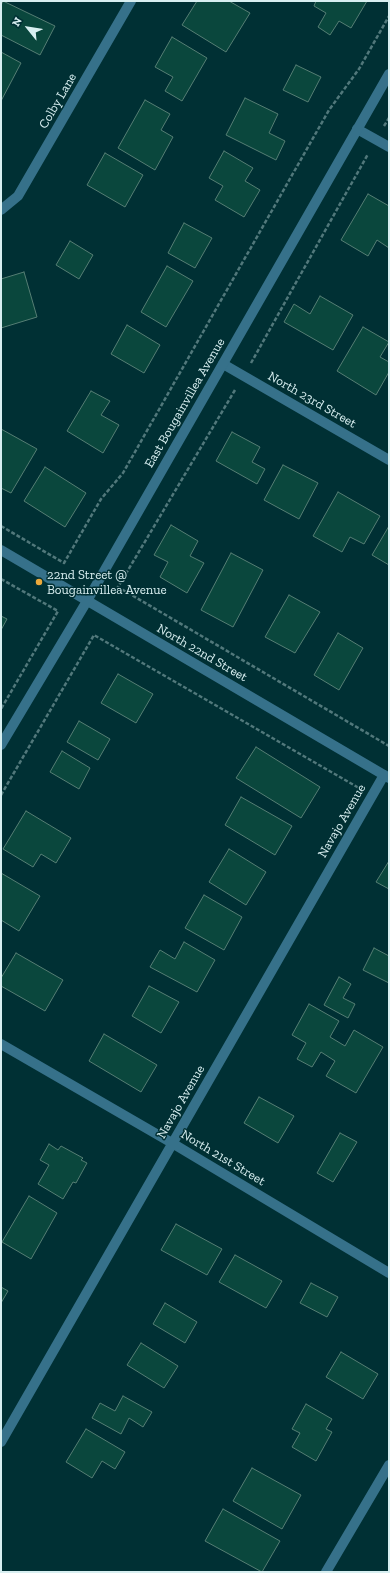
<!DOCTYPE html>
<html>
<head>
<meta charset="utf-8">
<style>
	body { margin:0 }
	#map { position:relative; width:390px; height:1573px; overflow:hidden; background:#003034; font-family:"Zilla Slab",serif }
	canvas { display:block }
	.frame { position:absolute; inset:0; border:2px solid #d8eff1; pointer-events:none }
	.north { position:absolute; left:8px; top:8px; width:40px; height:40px; -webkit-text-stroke:3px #003034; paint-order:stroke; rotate:300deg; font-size:11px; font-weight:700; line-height:16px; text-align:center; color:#d8eff1 }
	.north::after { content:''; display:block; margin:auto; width:14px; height:18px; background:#d8eff1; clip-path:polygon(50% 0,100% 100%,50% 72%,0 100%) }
</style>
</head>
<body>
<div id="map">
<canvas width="390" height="1573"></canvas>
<div class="frame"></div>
<div class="north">N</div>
</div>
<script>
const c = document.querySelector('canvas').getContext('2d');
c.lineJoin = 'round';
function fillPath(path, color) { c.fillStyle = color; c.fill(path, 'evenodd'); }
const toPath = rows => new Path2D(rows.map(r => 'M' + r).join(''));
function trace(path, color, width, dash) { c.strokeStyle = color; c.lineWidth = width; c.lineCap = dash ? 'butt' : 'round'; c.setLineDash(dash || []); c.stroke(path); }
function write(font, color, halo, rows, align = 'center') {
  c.font = font + ' "Zilla Slab",serif'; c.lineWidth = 3; c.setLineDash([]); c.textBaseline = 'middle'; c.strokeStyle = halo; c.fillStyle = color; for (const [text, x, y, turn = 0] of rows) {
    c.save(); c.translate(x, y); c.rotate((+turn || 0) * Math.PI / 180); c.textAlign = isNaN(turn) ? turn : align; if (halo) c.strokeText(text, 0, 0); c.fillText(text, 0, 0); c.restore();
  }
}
const building = toPath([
	[3,1,55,26,40,55,1,35,1,5,3,1],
	[197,1,229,1,250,13,226,52,182,25,197,1],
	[316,1,367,1,351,28,339,21,330,35,318,27,326,13,314,6,316,1],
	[172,37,207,58,182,101,165,91,173,77,155,67,172,37],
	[1,52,21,63,1,101,1,52],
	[296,65,321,77,308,102,283,90,296,65],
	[245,98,278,114,269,133,285,141,276,160,226,135,245,98],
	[145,100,170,114,161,130,173,137,155,170,118,148,145,100],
	[224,151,253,168,245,181,260,190,244,217,215,200,223,186,209,178,224,151],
	[105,153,143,175,125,207,87,185,105,153],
	[368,194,389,206,389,248,377,240,368,256,341,240,368,194],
	[184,223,212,238,195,268,168,253,184,223],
	[70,241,93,255,79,279,56,265,70,241],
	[167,266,193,281,166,327,141,312,167,266],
	[24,272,37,317,1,328,1,279,24,272],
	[320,296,353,315,333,350,284,322,294,304,310,314,320,296],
	[127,325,160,345,144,373,111,354,127,325],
	[363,327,389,342,380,357,389,362,389,372,376,395,337,371,363,327],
	[91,391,110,401,101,415,119,425,103,453,67,431,91,391],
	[1,429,37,449,11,493,1,488,1,429],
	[232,432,260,447,252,462,265,469,257,484,216,461,232,432],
	[283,465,318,483,299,519,264,500,283,465],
	[45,467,86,493,65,527,24,501,45,467],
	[338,492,380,516,364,544,350,537,342,552,313,536,338,492],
	[171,525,198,541,190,556,204,563,187,593,160,577,168,562,154,555,171,525],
	[389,526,389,565,372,555,389,526],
	[231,553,263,570,233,627,201,610,231,553],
	[289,595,320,612,295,653,265,637,289,595],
	[1,616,7,619,1,630,1,616],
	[338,633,363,648,339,690,314,675,338,633],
	[118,674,153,694,136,723,101,703,118,674],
	[79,721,110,739,98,760,67,742,79,721],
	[256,747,320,787,301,818,236,778,256,747],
	[62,751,90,768,79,789,50,772,62,751],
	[241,797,292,826,275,855,225,825,241,797],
	[26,811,71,838,56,863,41,854,33,867,3,849,26,811],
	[229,849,266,872,246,905,209,882,229,849],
	[389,861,389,889,376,882,389,861],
	[1,873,40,896,19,931,1,920,1,873],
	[204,895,242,917,224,950,185,928,204,895],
	[184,942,215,960,197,992,150,967,160,950,175,959,184,942],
	[374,948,389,956,389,983,363,970,374,948],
	[16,953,63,980,45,1011,1,986,1,978,16,953],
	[339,977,351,984,343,998,355,1004,348,1018,324,1005,339,977],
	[149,986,179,1002,161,1033,132,1016,149,986],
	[309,1004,339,1021,330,1037,345,1046,354,1030,383,1047,356,1093,326,1076,335,1061,321,1052,312,1067,297,1059,306,1043,292,1035,309,1004],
	[104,1034,157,1065,141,1092,89,1061,104,1034],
	[259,1097,294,1116,278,1143,244,1123,259,1097],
	[340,1133,357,1142,333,1182,317,1173,340,1133],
	[49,1144,58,1150,61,1146,83,1158,81,1160,87,1163,76,1183,73,1182,63,1199,38,1184,49,1165,40,1160,49,1144],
	[29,1196,57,1213,31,1259,2,1242,29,1196],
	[176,1224,222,1249,207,1275,161,1250,176,1224],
	[235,1255,282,1281,266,1308,219,1282,235,1255],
	[311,1283,338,1297,327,1317,300,1303,311,1283],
	[1,1287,8,1291,1,1303,1,1287],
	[165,1303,197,1322,185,1343,153,1324,165,1303],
	[141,1343,178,1366,164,1388,127,1365,141,1343],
	[341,1352,378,1374,363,1399,326,1377,341,1352],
	[123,1396,152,1412,143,1427,129,1418,121,1434,92,1418,100,1403,115,1411,123,1396],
	[306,1404,332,1419,326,1429,332,1432,316,1461,292,1447,300,1433,292,1429,306,1404],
	[86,1429,125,1452,115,1469,102,1461,92,1478,66,1462,86,1429],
	[252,1468,301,1495,282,1529,233,1501,252,1468],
	[223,1509,280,1541,262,1572,205,1541,223,1509]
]);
fillPath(building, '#0a473d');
trace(building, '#557e74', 1);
trace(toPath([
	[384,126,389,118],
	[251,363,368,154],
	[235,390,118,587,389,746],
	[1,526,64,563,101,499,123,473,329,110,359,69,389,16],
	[1,579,58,611,1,709],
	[1,795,94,635,359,788]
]), '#51787b', 2.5, [4, 2]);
trace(toPath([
	[357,129,389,147],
	[1,210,18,196,131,1],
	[223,364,389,460],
	[1,1044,172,1143,389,1273],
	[1,1442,384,775],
	[326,1572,389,1465]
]), '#36718a', 10);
trace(toPath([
	[1,550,389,778],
	[1,745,87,601,389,74]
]), '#36718a', 10);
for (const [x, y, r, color] of [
	[39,582,4,"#eca93b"]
]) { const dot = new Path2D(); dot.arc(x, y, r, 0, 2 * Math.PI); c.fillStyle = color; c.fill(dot); trace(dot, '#003034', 1.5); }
write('13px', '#d8eff1', '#003034', [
	["Colby Lane",58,101,-60],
	["North 23rd Street",312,400,30],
	["East Bougainvillea Avenue",185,403,-60],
	["North 22nd Street",202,653,30],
	["Navajo Avenue",342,821,-60],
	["Navajo Avenue",181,1102,-60],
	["North 21st Street",223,1158,31]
]);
write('13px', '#d8eff1', '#003034', [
	["22nd Street @",47,575],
	["Bougainvillea Avenue",47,590]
], 'left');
</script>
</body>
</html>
